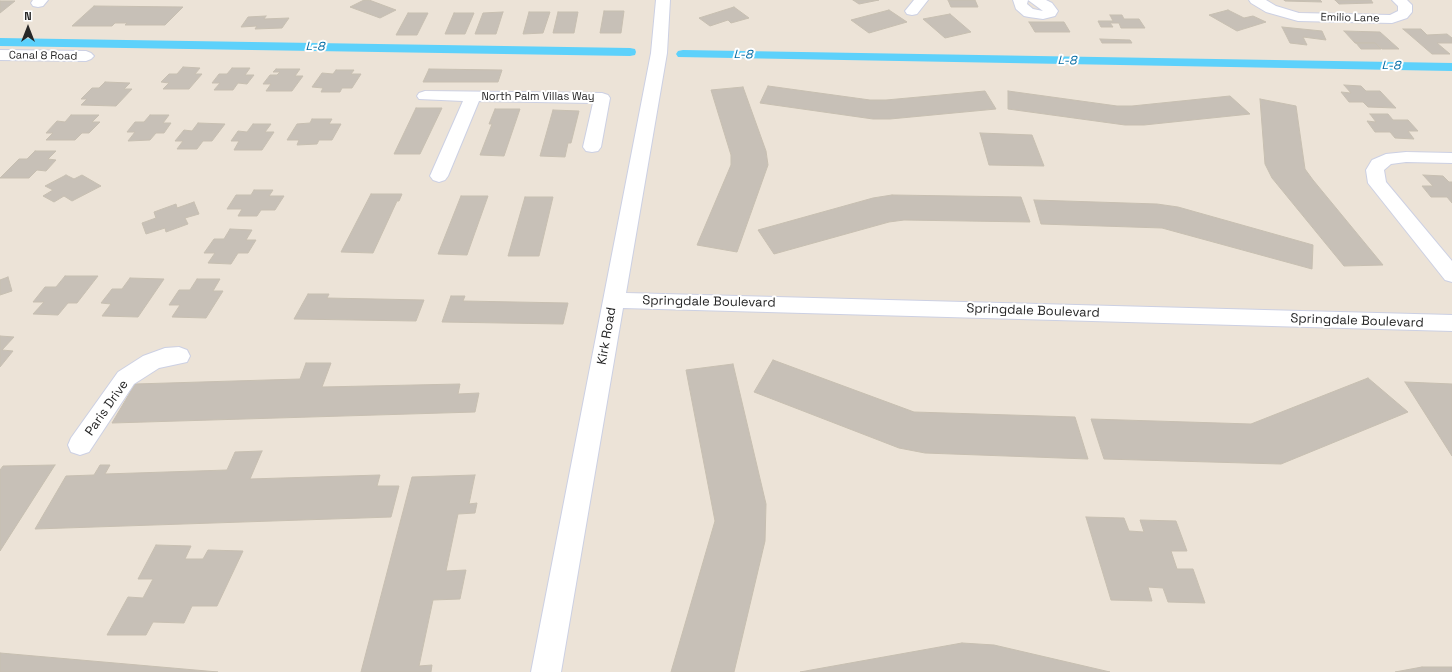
<!DOCTYPE html>
<html>
<head>
<meta charset="utf-8">
<style>
	body { margin:0 }
	#map { position:relative; width:1452px; height:672px; overflow:hidden; background:#ece3d7; font-family:"Space Grotesk",sans-serif }
	canvas { display:block }
	.north { position:absolute; left:8px; top:8px; width:40px; height:40px; -webkit-text-stroke:3px #fff; paint-order:stroke; rotate:0deg; font-size:11px; font-weight:700; line-height:16px; text-align:center; color:#272727 }
	.north::after { content:''; display:block; margin:auto; width:14px; height:18px; background:#272727; clip-path:polygon(50% 0,100% 100%,50% 72%,0 100%) }
</style>
</head>
<body>
<div id="map">
<canvas width="1452" height="672"></canvas>
<div class="north">N</div>
</div>
<script>
const c = document.querySelector('canvas').getContext('2d');
c.lineJoin = 'round';
const toPath = rows => new Path2D(rows.map(r => 'M' + r).join(''));
function fillPath(path, color) { c.fillStyle = color; c.fill(path, 'evenodd'); }
function trace(path, color, width, dash) { c.strokeStyle = color; c.lineWidth = width; c.lineCap = dash ? 'butt' : 'round'; c.setLineDash(dash || []); c.stroke(path); }
function write(font, color, halo, rows, align = 'center') {
  c.font = font + ' "Space Grotesk",sans-serif'; c.lineWidth = 4; c.setLineDash([]); c.textBaseline = 'middle'; c.strokeStyle = halo; c.fillStyle = color; for (const [text, x, y, turn = 0] of rows) {
    c.save(); c.translate(x, y); c.rotate((+turn || 0) * Math.PI / 180); c.textAlign = isNaN(turn) ? turn : align; if (halo) c.strokeText(text, 0, 0); c.fillText(text, 0, 0); c.restore();
  }
}
fillPath(toPath([
	[0,38,630,48,635,49,636,52,635,55,630,56,0,46,0,38],
	[683,50,1452,63,1452,71,678,57,676,54,678,51,683,50]
]), '#5dd1fb');
const building = toPath([
	[364,0,369,0,396,10,380,18,350,7,364,0],
	[853,0,879,0,859,4,853,0],
	[948,0,975,0,978,7,951,7,948,0],
	[1284,0,1320,0,1322,2,1285,1,1284,0],
	[1335,0,1371,0,1373,3,1339,4,1335,0],
	[0,1,15,1,0,13,0,1],
	[94,6,183,7,165,25,125,25,127,23,115,23,112,26,72,26,94,6],
	[734,7,749,18,731,23,728,20,710,26,699,18,734,7],
	[889,10,907,22,869,33,851,20,889,10],
	[1228,10,1244,18,1253,16,1266,22,1237,31,1209,15,1228,10],
	[604,11,624,11,621,33,600,33,604,11],
	[503,12,496,34,475,34,483,13,503,12],
	[529,12,550,12,543,33,523,34,529,12],
	[558,12,578,12,574,33,553,33,558,12],
	[408,13,428,13,417,35,396,35,408,13],
	[454,13,474,13,465,34,445,34,454,13],
	[950,14,971,32,945,38,923,19,950,14],
	[1110,15,1122,15,1124,19,1139,19,1145,28,1121,28,1119,23,1110,23,1113,27,1101,27,1098,21,1113,21,1110,15],
	[266,16,264,19,289,18,282,28,255,29,257,26,241,27,248,17,266,16],
	[1029,22,1064,22,1070,32,1035,32,1029,22],
	[1282,27,1322,31,1326,40,1303,37,1307,45,1290,43,1282,27],
	[1403,29,1421,29,1427,35,1447,34,1452,38,1452,43,1437,43,1450,54,1432,54,1403,29],
	[1344,31,1380,32,1399,49,1382,49,1375,43,1355,43,1344,31],
	[1100,39,1130,40,1132,43,1102,43,1100,39],
	[1356,43,1375,43,1381,49,1361,49,1356,43],
	[183,67,200,68,195,74,202,74,189,89,163,89,169,83,161,82,169,74,177,74,183,67],
	[232,68,250,68,245,75,254,75,247,84,238,83,233,90,214,90,220,83,212,83,219,74,227,74,232,68],
	[276,69,300,69,295,76,303,76,292,91,266,91,271,84,263,84,270,75,277,75,280,72,273,72,276,69],
	[429,69,502,70,498,82,423,82,429,69],
	[336,70,354,70,351,74,361,74,352,88,342,88,340,92,321,92,323,88,312,87,322,73,333,74,336,70],
	[105,82,130,83,124,89,132,89,116,106,81,105,87,99,81,99,92,88,99,88,105,82],
	[1344,85,1361,86,1366,91,1380,91,1396,108,1368,107,1363,102,1349,102,1341,92,1351,93,1344,85],
	[768,86,870,100,886,100,985,91,996,109,890,119,873,119,760,103,768,86],
	[743,87,766,151,768,165,737,252,697,245,731,165,731,155,711,90,743,87],
	[1008,91,1117,106,1132,106,1230,96,1250,114,1144,125,1125,125,1008,109,1008,91],
	[1260,99,1296,106,1305,169,1313,180,1383,265,1344,266,1272,178,1265,164,1260,99],
	[416,108,442,108,420,154,394,154,416,108],
	[495,109,520,109,504,156,480,155,492,124,489,124,495,109],
	[553,110,579,111,571,143,568,143,565,157,540,156,553,110],
	[1370,114,1388,114,1393,120,1408,120,1418,131,1408,131,1414,139,1395,138,1390,132,1375,132,1367,121,1376,122,1370,114],
	[71,115,99,115,92,122,100,122,89,133,82,133,75,140,46,140,53,133,46,133,57,121,65,122,71,115],
	[150,115,169,115,163,123,171,123,164,133,156,133,150,140,128,141,135,132,127,132,135,122,144,122,150,115],
	[312,119,332,119,329,124,341,124,332,140,319,140,317,144,297,145,299,140,287,140,297,124,310,123,312,119],
	[198,123,225,124,212,141,203,141,197,149,177,149,183,141,175,141,184,130,192,131,198,123],
	[253,124,271,124,265,132,274,132,262,150,234,150,239,141,231,141,238,131,247,132,253,124],
	[980,133,1032,135,1044,166,989,165,980,133],
	[35,151,56,151,48,159,56,160,46,171,37,170,29,178,0,178,19,159,27,159,35,151],
	[66,175,74,179,82,175,101,186,72,201,64,196,54,202,43,196,53,190,45,186,66,175],
	[1423,175,1443,176,1449,182,1452,182,1452,203,1447,197,1431,197,1422,186,1433,186,1423,175],
	[254,190,273,190,269,196,284,196,275,210,261,210,257,216,238,216,242,209,227,209,236,195,251,195,254,190],
	[371,194,402,194,399,201,397,201,373,253,341,252,371,194],
	[892,195,1021,197,1030,222,904,220,889,222,774,254,758,230,873,198,892,195],
	[461,196,488,196,467,255,438,254,461,196],
	[525,197,553,197,539,256,508,256,525,197],
	[1034,200,1157,204,1178,207,1313,245,1312,269,1162,228,1041,224,1034,200],
	[194,202,199,214,185,218,188,224,166,232,165,228,146,234,142,223,156,218,154,212,176,204,177,208,194,202],
	[230,229,252,230,246,240,256,240,248,253,238,253,231,264,208,263,215,253,204,253,214,239,224,239,230,229],
	[65,276,98,276,77,303,68,303,58,315,33,314,44,302,33,302,45,287,56,287,65,276],
	[8,277,12,291,0,295,0,280,8,277],
	[130,278,164,279,138,317,102,316,111,304,101,303,112,289,122,289,130,278],
	[197,279,220,279,213,291,223,291,206,318,172,317,180,305,169,305,179,290,190,290,197,279],
	[308,294,329,294,327,298,424,300,416,321,294,319,308,294],
	[451,296,465,296,463,301,568,303,563,324,442,322,451,296],
	[0,336,14,337,2,350,13,351,0,367,0,336],
	[773,360,914,412,1075,417,1088,459,925,453,899,448,754,392,773,360],
	[306,363,331,363,322,387,460,384,458,394,479,393,475,412,112,423,135,384,300,379,306,363],
	[733,364,766,504,765,541,734,672,671,672,715,521,686,370,733,364],
	[1368,378,1408,412,1281,464,1104,459,1091,419,1251,424,1368,378],
	[1405,382,1452,384,1452,456,1405,382],
	[262,451,250,479,380,475,377,486,399,486,391,517,35,529,66,476,94,475,100,465,110,465,105,474,227,470,235,452,262,451],
	[55,465,0,551,0,470,3,466,55,465],
	[475,475,469,504,477,503,475,513,458,514,446,571,466,570,460,599,433,600,419,666,432,665,431,672,361,672,412,477,475,475],
	[1086,517,1124,518,1129,531,1144,532,1140,520,1176,521,1187,551,1171,551,1177,569,1193,569,1205,603,1168,602,1163,588,1148,587,1152,601,1111,600,1086,517],
	[156,545,191,546,185,559,203,559,208,550,243,551,217,606,192,606,184,623,153,622,146,635,107,635,128,597,143,598,153,579,138,579,156,545],
	[962,643,994,645,1110,672,800,672,962,643],
	[0,653,218,672,0,672,0,653],
	[1422,667,1452,667,1452,672,1395,672,1422,667]
]);
fillPath(building, '#c7c0b7');
trace(building, '#c7bfb1', 1);
const minor = toPath([
	[33,0,48,0,43,6,38,7,33,6,31,3,33,0],
	[656,0,670,0,667,53,626,293,1452,315,1452,331,623,308,561,672,531,672,651,53,656,0],
	[914,0,928,0,917,14,912,15,907,14,905,11,914,0],
	[1013,0,1028,0,1027,4,1033,9,1043,11,1028,0,1046,0,1052,3,1058,11,1055,16,1043,19,1029,17,1024,16,1016,9,1013,0],
	[1249,0,1266,0,1276,6,1299,13,1390,15,1398,11,1398,6,1392,0,1407,0,1412,5,1412,12,1407,18,1392,23,1298,21,1266,12,1251,3,1249,0],
	[0,50,86,51,91,53,94,56,91,59,86,61,0,60,0,50],
	[425,91,602,93,608,95,610,98,601,147,598,151,592,152,586,151,583,147,593,103,479,101,448,176,445,180,439,182,433,180,430,176,463,101,419,99,417,96,419,93,425,91],
	[1406,152,1452,153,1452,163,1406,162,1391,164,1384,170,1386,182,1452,261,1452,282,1445,280,1368,183,1366,170,1372,160,1386,154,1406,152],
	[179,347,187,350,190,356,187,362,159,368,134,384,89,452,80,455,71,452,68,445,71,438,118,372,143,356,165,348,179,347]
]);
trace(minor, '#ccd0e3', 2);
fillPath(minor, '#fff');
write('11px', '#272727', '#fff', [
	["Emilio Lane",1350,18,1],
	["Canal 8 Road",43,56,1],
	["North Palm Villas Way",538,97]
]);
write('italic 12px', '#006ba3', '#fff', [
	["L-8",315,47,1],
	["L-8",743,55,1],
	["L-8",1067,61,1],
	["L-8",1391,66,1]
]);
write('13px', '#272727', '#fff', [
	["Springdale Boulevard",709,302,1],
	["Springdale Boulevard",1033,311,2],
	["Springdale Boulevard",1357,321,2],
	["Kirk Road",607,336,-80],
	["Paris Drive",107,408,-55]
]);
</script>
</body>
</html>
